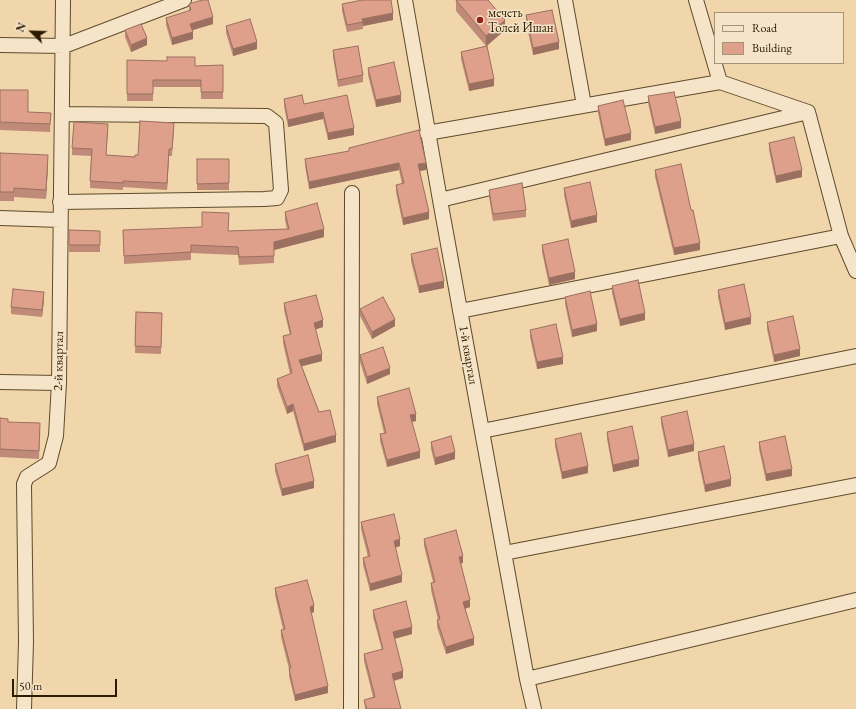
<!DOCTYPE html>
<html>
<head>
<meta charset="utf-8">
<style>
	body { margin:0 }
	#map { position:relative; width:856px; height:709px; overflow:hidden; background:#f0d6aa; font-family:"EB Garamond",serif }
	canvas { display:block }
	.legend { position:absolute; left:714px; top:12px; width:130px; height:52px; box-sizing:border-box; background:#f5e4c8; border:1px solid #a59478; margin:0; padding:5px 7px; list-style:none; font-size:12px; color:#2d1b01 }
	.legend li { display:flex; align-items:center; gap:8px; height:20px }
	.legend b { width:20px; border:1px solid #a59478 }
	.north { position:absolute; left:12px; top:12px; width:40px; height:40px; -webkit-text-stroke:3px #f5e4c8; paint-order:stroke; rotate:293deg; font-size:11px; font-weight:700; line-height:16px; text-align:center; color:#2d1b01 }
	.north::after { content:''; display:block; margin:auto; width:14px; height:18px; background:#2d1b01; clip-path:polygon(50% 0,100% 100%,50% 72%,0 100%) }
	.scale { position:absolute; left:12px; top:679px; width:105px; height:18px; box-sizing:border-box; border:2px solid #2d1b01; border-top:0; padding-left:5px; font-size:12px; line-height:14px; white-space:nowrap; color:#2d1b01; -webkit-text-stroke:3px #f5e4c8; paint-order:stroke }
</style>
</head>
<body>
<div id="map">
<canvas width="856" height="709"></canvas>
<ul class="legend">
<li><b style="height:5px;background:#f5e4c8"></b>Road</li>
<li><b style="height:11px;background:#dea08b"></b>Building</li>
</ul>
<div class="north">N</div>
<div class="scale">50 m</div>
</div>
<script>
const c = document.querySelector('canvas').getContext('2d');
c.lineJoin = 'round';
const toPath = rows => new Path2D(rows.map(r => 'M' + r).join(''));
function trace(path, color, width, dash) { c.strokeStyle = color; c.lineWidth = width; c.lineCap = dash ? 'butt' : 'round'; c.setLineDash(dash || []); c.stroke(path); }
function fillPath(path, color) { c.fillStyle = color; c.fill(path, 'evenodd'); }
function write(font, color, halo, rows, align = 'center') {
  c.font = font + ' "EB Garamond",serif'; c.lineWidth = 3; c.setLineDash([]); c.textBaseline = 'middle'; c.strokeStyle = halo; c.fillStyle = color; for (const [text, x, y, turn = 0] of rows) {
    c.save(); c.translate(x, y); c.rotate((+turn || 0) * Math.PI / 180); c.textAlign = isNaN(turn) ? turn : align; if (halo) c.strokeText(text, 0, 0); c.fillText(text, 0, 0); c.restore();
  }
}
const street = toPath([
	[405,0,440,200,527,679,534,709],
	[565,0,584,105],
	[696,0,720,82,808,112,841,236,856,271],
	[0,45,64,46,184,0],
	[427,133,720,82],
	[440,200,808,112],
	[60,202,264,199,277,198,281,190,276,123,267,116,62,114],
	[0,218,60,220],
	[460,311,841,236],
	[0,382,59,383],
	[482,431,856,356],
	[504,553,856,485],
	[527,679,856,600],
	[24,709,26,642,24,484,27,477,49,463,56,436,59,383,63,0],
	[351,709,352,193]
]);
trace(street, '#5e4a2b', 16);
trace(street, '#f5e4c8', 14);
fillPath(toPath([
	[456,0,505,30,487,46,494,86,469,91,461,59,461,52,486,46,456,11],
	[189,4,213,24,192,30,193,39,172,45,166,25,166,18,189,11],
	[342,4,393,20,363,26,363,29,347,32,342,11],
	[526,15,559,49,533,55,526,22],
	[226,26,257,49,233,56,226,33],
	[125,30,147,45,131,52,125,37],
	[333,50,363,75,363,82,338,87,333,57],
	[127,60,195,66,223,65,223,99,201,99,201,87,153,87,153,101,127,101],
	[368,68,401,102,376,107,368,75],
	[0,90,28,112,51,113,50,132,0,130],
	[347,95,354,135,328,140,323,119,288,127,284,106,284,99,304,104],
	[648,96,681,128,655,134,648,103],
	[598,106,631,140,605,146,598,113],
	[174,130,172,156,169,156,167,190,123,187,123,190,90,188,91,156,72,155,72,148,108,131,106,155,135,157],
	[769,143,802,177,776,183,769,150],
	[349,148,426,170,420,171,429,219,403,225,396,192,396,185,402,184,399,170,309,189,305,166,305,159,349,151],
	[0,153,48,164,46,199,14,197,14,201,0,201],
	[197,159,229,159,229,190,197,190],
	[655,170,691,210,700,250,674,255,655,177],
	[564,188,597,222,571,228,564,195],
	[489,190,526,210,526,217,493,221,489,197],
	[285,212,324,237,274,250,274,263,239,265,238,255,191,253,191,260,124,264,123,230,228,231,287,229,285,220],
	[69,230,100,231,100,252,69,252],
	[542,245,575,279,549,285,542,252],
	[411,254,444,288,419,293,411,261],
	[612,286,645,320,620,326,612,293],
	[718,290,751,324,725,330,718,297],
	[565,297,597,331,572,337,565,304],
	[44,299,42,317,11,314,11,307],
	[284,303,323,327,315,329,322,361,302,366,319,412,336,442,304,451,293,411,287,414,277,386,277,379,290,374,283,343,283,336,290,335,284,310],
	[360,309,395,326,372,339,360,316],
	[136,312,162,313,161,354,135,353],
	[767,322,800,356,774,362,767,329],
	[530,330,563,364,537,369,530,337],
	[360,355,390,374,367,384,360,362],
	[377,397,416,421,412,422,420,458,387,467,380,441,380,434,384,433,377,404],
	[661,417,694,451,668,457,661,424],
	[0,418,8,422,40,431,39,459,0,457],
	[607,432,639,466,613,472,607,439],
	[555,439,588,473,562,479,555,446],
	[431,442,455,459,435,465,431,449],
	[759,442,792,476,766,481,759,449],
	[698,452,731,486,705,492,698,459],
	[275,464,314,488,282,496,275,471],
	[361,522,400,546,395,548,402,582,370,591,363,565,363,558,368,557,361,529],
	[424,539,463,563,461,563,470,607,465,609,474,645,446,654,437,627,437,620,438,620,431,590,431,583,433,582,424,546],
	[275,588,314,612,311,613,328,693,295,701,289,676,289,669,281,637,281,630,283,629,275,595],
	[373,610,412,634,395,639,403,678,394,681,401,709,365,709,364,700,373,697,364,661,364,654,382,650,373,617]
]), '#bf8a78');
fillPath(toPath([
	[393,13,393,20,363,26,362,19],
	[213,17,213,24,190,31,190,24],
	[505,20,505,30,486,46,486,36],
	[193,32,193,39,172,45,172,38],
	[147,38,147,45,131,52,131,45],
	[257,42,257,49,233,56,233,49],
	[559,42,559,49,533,55,533,48],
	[494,79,494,86,469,91,469,84],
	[401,95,401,102,376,107,376,100],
	[323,112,323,119,288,127,288,120],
	[681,121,681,128,655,134,655,127],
	[354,128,354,135,328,140,328,133],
	[631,133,631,140,605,146,605,139],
	[169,149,169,156,167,190,167,183],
	[48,155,48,164,46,199,46,190],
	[399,163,399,170,309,189,309,182],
	[426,163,426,170,418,171,418,164],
	[802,170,802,177,776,183,776,176],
	[429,212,429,219,403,225,403,218],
	[597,215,597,222,571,228,571,221],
	[324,229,324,237,274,250,274,242],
	[700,243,700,250,674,255,674,248],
	[575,272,575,279,549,285,549,278],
	[444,281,444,288,419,293,419,286],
	[44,292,44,299,42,317,42,310],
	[645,313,645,320,620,326,620,319],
	[751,317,751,324,725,330,725,323],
	[395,319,395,326,372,339,372,332],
	[323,320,323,327,314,330,314,323],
	[597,324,597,331,572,337,572,330],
	[800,349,800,356,774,362,774,355],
	[322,354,322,361,299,367,299,360],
	[563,357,563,364,537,369,537,362],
	[390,368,390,374,367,384,367,377],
	[293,404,293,411,287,414,287,407],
	[416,414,416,421,410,422,410,415],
	[336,435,336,442,304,451,304,444],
	[694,444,694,451,668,457,668,450],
	[420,451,420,458,387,467,387,460],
	[455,452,455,459,435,465,435,458],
	[639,459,639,466,613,472,613,465],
	[588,466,588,473,562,479,562,472],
	[792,469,792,476,766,481,766,474],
	[731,479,731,486,705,492,705,485],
	[314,481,314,488,282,496,282,489],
	[400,539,400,546,394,548,394,541],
	[463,556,463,563,459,564,459,557],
	[402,575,402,582,370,591,370,584],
	[470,600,470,607,463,609,463,602],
	[314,605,314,612,310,614,310,607],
	[412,627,412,634,393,639,393,632],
	[474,638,474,645,446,654,446,647],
	[403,671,403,678,392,681,392,674],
	[328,686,328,693,295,701,295,695]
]), '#9b7061');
const building = toPath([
	[202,0,208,0,213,17,190,24,193,32,172,38,166,18,191,10,189,4,202,0],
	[362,0,391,0,393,13,362,19,363,22,347,25,342,4,362,0],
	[456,0,488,0,505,20,486,36,456,0],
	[552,10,559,42,533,48,526,15,552,10],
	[250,19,257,42,233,49,226,26,250,19],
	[141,24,147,38,131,45,125,30,141,24],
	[358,46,363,75,338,80,333,50,358,46],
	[487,46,494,79,469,84,461,52,487,46],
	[167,57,195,57,195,66,223,65,223,92,201,92,201,80,153,80,153,94,127,94,127,60,167,61,167,57],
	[394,62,401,95,376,100,368,68,394,62],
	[0,90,28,90,28,112,51,113,50,124,0,122,0,90],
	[674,92,681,121,655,127,648,96,674,92],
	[302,95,304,104,347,95,354,128,328,133,323,112,288,120,284,99,302,95],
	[623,100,631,133,605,139,598,106,623,100],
	[140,121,174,123,172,149,169,149,167,183,123,181,123,183,90,181,92,149,72,148,74,122,108,124,106,155,135,157,135,155,138,155,140,121],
	[419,130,426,163,418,164,429,212,403,218,396,185,404,183,399,163,309,182,305,159,349,151,349,148,419,130],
	[794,137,802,170,776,176,769,143,794,137],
	[0,153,48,155,46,190,14,188,14,192,0,192,0,153],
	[197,159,229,159,229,183,197,184,197,159],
	[681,164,691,210,693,210,700,243,674,248,655,170,681,164],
	[590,182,597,215,571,221,564,188,590,182],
	[522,183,526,210,493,214,489,190,522,183],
	[317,203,324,229,274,242,274,256,239,257,238,247,191,245,191,252,124,256,123,230,202,227,202,212,229,213,228,231,289,229,285,212,317,203],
	[69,230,100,231,100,245,69,245,69,230],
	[568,239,575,272,549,278,542,245,568,239],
	[437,248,444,281,419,286,411,254,437,248],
	[638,280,645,313,620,319,612,286,638,280],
	[744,284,751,317,725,323,718,290,744,284],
	[13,289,44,292,42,310,11,307,13,289],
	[590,291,597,324,572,330,565,297,590,291],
	[316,295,323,320,314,323,322,354,299,360,319,412,330,410,336,435,304,444,293,404,287,407,277,379,292,373,283,336,291,334,284,303,316,295],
	[383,297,395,319,372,332,360,309,383,297],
	[136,312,162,313,161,347,135,346,136,312],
	[793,316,800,349,774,355,767,322,793,316],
	[556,324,563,357,537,362,530,330,556,324],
	[383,347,390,368,367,377,360,355,383,347],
	[409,388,416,414,410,415,420,451,387,460,380,434,386,433,377,397,409,388],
	[687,411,694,444,668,450,661,417,687,411],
	[0,418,8,419,8,422,40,423,39,451,0,449,0,418],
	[632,426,639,459,613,465,607,432,632,426],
	[581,433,588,466,562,472,555,439,581,433],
	[451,436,455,452,435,458,431,442,451,436],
	[785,436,792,469,766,474,759,442,785,436],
	[724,446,731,479,705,485,698,452,724,446],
	[308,455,314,481,282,489,275,464,308,455],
	[394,514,400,539,394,541,402,575,370,584,363,558,370,556,361,522,394,514],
	[456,530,463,556,459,557,470,600,463,602,474,638,446,647,437,620,440,619,431,583,435,582,424,539,456,530],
	[307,580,314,605,310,607,328,686,295,695,289,669,291,668,281,630,285,629,275,588,307,580],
	[406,601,412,627,393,632,403,671,392,674,401,709,367,709,364,700,375,697,364,654,383,649,373,610,406,601]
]);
fillPath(building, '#dea08b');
trace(building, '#9b7061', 1);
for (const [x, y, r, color] of [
	[480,20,4,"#8f2418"]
]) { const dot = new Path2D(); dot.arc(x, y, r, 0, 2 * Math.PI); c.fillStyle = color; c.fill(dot); trace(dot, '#f5e4c8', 1.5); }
write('13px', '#2d1b01', '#f5e4c8', [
	["мечеть",488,13],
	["Толей Ишан",488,28]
], 'left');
write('13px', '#2d1b01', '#f5e4c8', [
	["1-й квартал",468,355,80],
	["2-й квартал",59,361,-89]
]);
</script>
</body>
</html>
